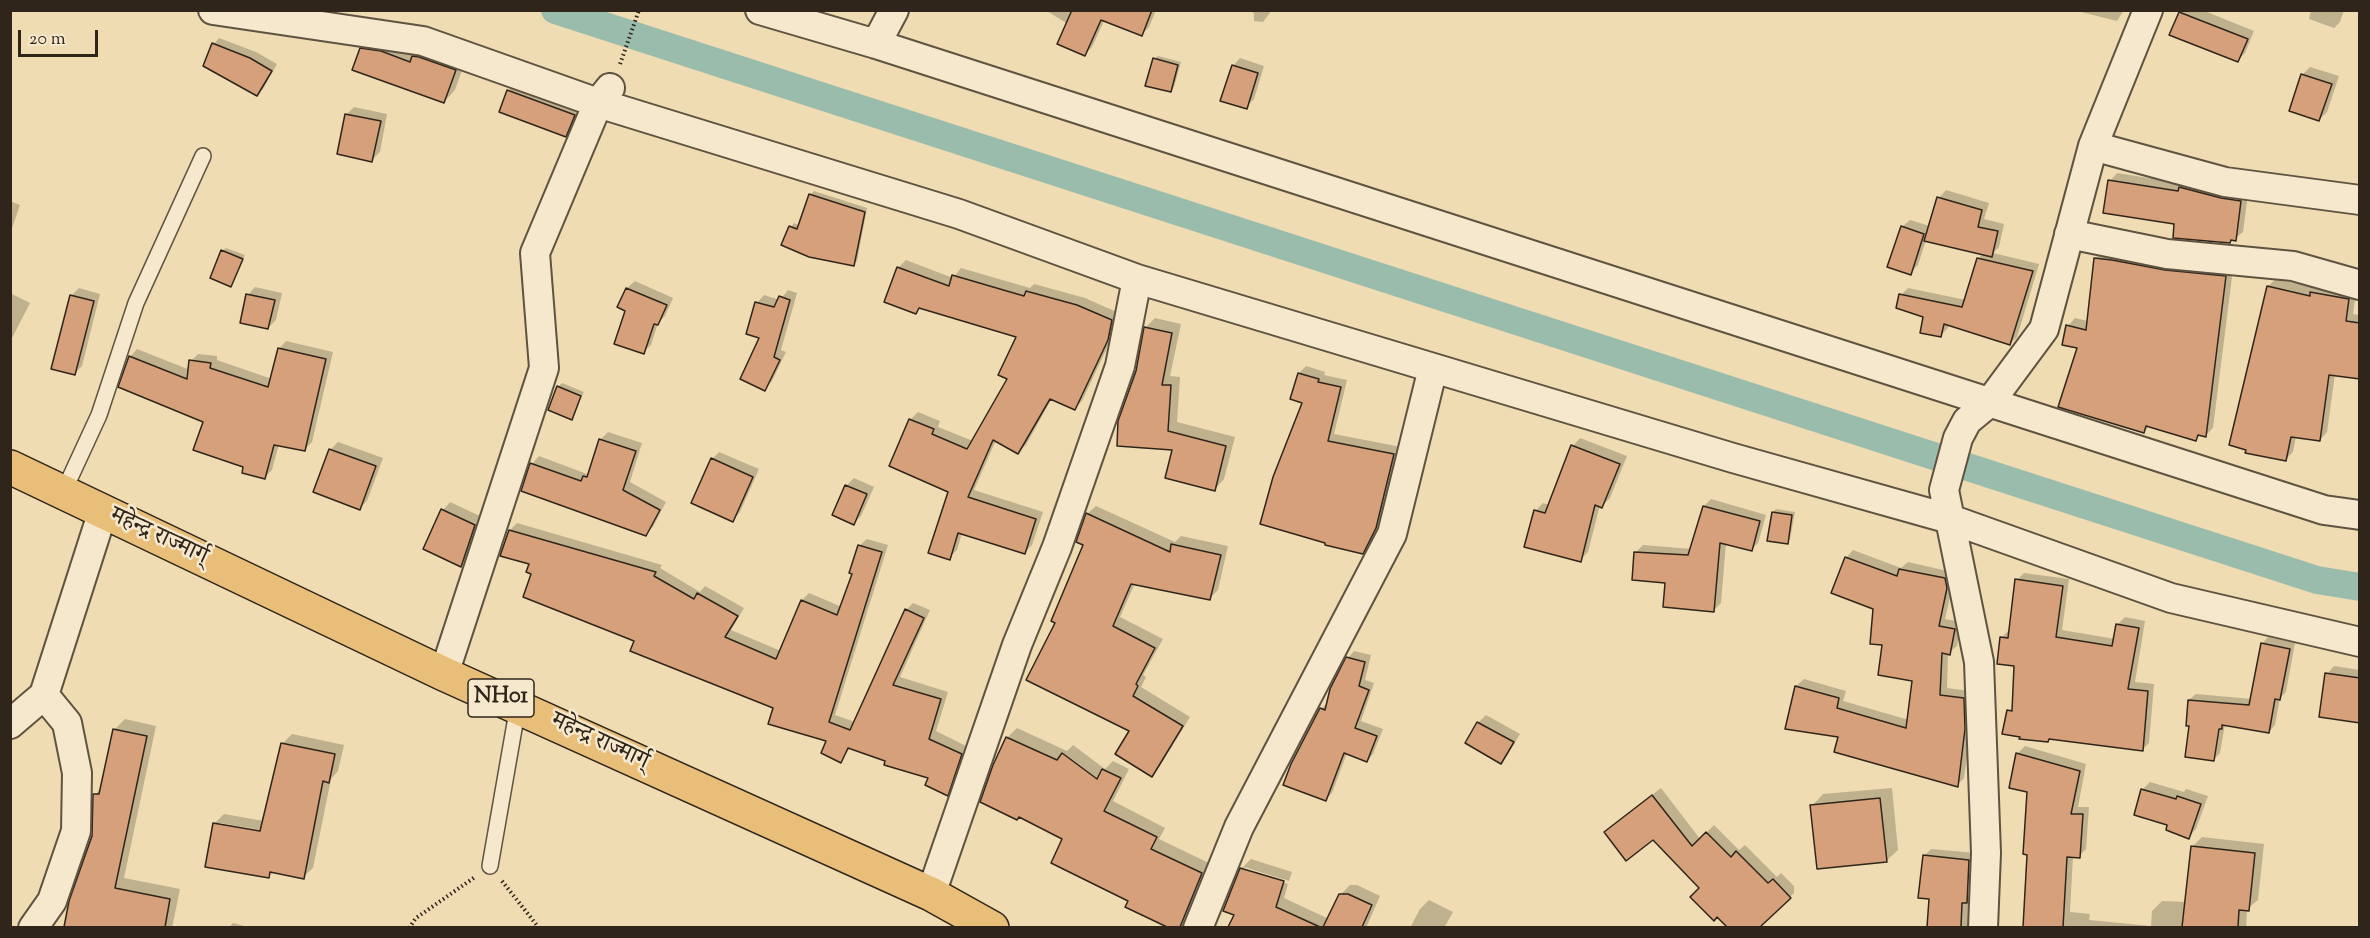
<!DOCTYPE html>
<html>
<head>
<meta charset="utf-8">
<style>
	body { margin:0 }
	#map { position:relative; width:2370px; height:938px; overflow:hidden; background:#efdcb2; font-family:"Sorts Mill Goudy",serif }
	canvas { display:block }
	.frame { position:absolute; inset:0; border:12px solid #2f251b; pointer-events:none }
	.scale { position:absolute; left:18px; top:30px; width:80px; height:27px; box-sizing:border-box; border:3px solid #2f251b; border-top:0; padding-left:8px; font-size:18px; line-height:21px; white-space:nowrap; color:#2f251b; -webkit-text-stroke:4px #f5e8cd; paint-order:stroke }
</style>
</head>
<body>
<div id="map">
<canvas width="2370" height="938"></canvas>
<div class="frame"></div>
<div class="scale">20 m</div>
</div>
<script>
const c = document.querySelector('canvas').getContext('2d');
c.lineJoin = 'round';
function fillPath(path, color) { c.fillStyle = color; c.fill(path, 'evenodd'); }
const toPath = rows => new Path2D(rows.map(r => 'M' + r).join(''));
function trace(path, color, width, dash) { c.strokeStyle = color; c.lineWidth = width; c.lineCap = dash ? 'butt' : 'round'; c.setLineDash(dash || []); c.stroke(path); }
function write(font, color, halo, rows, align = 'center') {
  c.font = font + ' "Sorts Mill Goudy","Noto Serif Devanagari",serif'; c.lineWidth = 5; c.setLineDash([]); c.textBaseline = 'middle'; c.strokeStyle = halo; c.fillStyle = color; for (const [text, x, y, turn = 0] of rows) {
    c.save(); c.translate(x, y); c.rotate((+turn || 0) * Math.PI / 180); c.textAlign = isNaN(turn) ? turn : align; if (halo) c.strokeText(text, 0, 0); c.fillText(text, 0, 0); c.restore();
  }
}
fillPath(toPath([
	[1045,10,1109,10,1092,47,1084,55,1068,24],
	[1127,10,1156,10,1149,27,1142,34],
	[1246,10,1272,10,1263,22,1254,21,1254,13],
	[2073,10,2124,10,2117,21],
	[2182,10,2202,10,2254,31,2245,53,2238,60,2180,13],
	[2311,10,2344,10,2340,22,2334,28,2309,19],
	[219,38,256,52,277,64,263,89,257,94,205,66,214,44],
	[373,38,466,59,455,90,444,102,361,49],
	[1158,56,1181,62,1174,87,1170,91,1154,59],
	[1240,58,1264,66,1254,99,1246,107,1233,66],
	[2310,67,2339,76,2327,112,2319,120,2290,110,2303,74],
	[516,83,582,107,573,128,565,135,508,91],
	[354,107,387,114,380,152,372,160,346,115],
	[2117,173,2248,194,2243,232,2230,242,2176,223,2110,181],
	[1946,190,1989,203,1984,219,2004,224,1999,247,1993,253,2039,264,2017,337,2010,344,1949,324,1948,328,1941,335,1925,316,1901,295,1908,288,1966,300,1979,258,1984,253,1926,240,1918,265,1910,273,1902,227,1910,220,1930,226,1939,198],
	[814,191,867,208,857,261,853,265,791,227,794,223,800,226,811,194],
	[10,201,20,205,10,234],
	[226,248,245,255,230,285,222,251],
	[2103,251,2233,269,2213,428,2205,436,2201,434,2196,439,2150,425,2144,432,2079,347,2068,326,2075,318,2088,321,2095,259],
	[906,260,953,278,961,268,1030,288,1034,284,1085,298,1119,313,1115,331,1082,401,1074,409,1052,398,1026,445,1018,452,996,440,974,490,1043,512,1032,545,1024,553,962,533,957,550,949,558,950,491,910,420,918,412,940,421,938,427,973,441,1009,379,1018,336,921,307,916,312,898,268],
	[2276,279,2316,288,2319,285,2356,292,2353,314,2360,315,2360,378,2335,374,2327,432,2320,440,2296,436,2293,452,2286,459,2231,444,2268,286],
	[635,281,673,298,665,316,658,323,651,345,643,352,626,310,627,288],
	[255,287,282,293,276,320,268,328,248,295],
	[79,288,100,294,82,366,74,374,71,296],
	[788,290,797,293,781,350,786,352,772,381,765,389,762,337,757,303,764,295,780,300],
	[10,293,30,303,10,342],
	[1155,318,1181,324,1170,376,1180,377,1177,422,1235,437,1224,479,1215,489,1174,448,1137,372,1146,327],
	[286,341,333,352,312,442,304,450,279,444,272,470,264,478,245,466,205,421,130,357,137,349,190,370,191,361,198,354,217,356,217,360,272,379,279,349],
	[1306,366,1325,372,1324,375,1347,380,1334,434,1401,447,1383,520,1370,545,1362,553,1304,402,1299,373],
	[562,383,584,392,571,418,558,387],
	[608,432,642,443,630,482,666,502,653,527,645,534,532,464,539,456,587,474,591,470,600,440],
	[1580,438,1627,456,1610,498,1602,506,1600,505,1588,552,1580,560,1535,511,1543,503,1549,505,1573,446],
	[338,442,383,458,367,501,360,508,330,450],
	[719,452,759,469,740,512,733,520,712,459],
	[854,478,874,487,861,516,854,523,846,486],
	[1711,499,1766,515,1758,543,1751,550,1726,543,1721,603,1714,610,1667,581,1636,552,1643,545,1692,549,1704,506],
	[450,502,482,517,468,557,461,565,443,510],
	[1096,506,1175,542,1181,536,1228,546,1218,590,1210,598,1135,583,1120,617,1163,639,1143,675,1146,677,1141,687,1190,717,1160,766,1151,775,1132,730,1057,622,1085,544,1087,514],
	[1776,509,1795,512,1790,539,1787,542,1773,512],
	[517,523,662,565,660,568,700,592,705,586,744,608,731,630,781,651,802,600,809,593,842,607,854,573,859,546,867,539,888,545,835,715,855,722,906,610,913,603,930,610,900,677,948,692,936,731,968,747,954,787,947,794,930,777,851,747,841,761,828,740,774,707,636,640,533,574,531,563,510,530],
	[1853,550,1901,568,1908,562,1952,572,1954,580,1945,619,1961,622,1957,646,1948,653,1947,688,1970,691,1972,721,1964,778,1957,785,1840,736,1796,686,1804,679,1846,691,1843,701,1909,720,1914,679,1884,644,1874,608,1846,558],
	[2024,573,2069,579,2062,630,2115,639,2118,624,2125,617,2145,621,2135,682,2154,684,2149,743,2142,750,2051,738,2048,741,2009,711,2014,706,2015,665,2002,637,2009,630,2017,580],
	[2268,637,2295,643,2286,692,2280,698,2275,725,2269,732,2225,724,2220,753,2214,759,2189,700,2196,694,2252,699,2262,644],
	[1354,651,1371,655,1365,680,1374,683,1361,721,1383,729,1373,754,1367,761,1347,753,1332,793,1325,800,1321,709,1328,702,1348,658],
	[2334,666,2360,670,2360,721,2327,674],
	[1486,715,1520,734,1508,754,1501,762,1478,723],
	[125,719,156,726,124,878,180,889,172,928,65,928,71,901,93,836,95,795,101,788,114,730],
	[1017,728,1067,751,1073,745,1105,769,1113,761,1129,769,1113,801,1165,828,1159,839,1211,864,1186,922,1181,928,1170,928,1127,907,1130,901,1064,838,994,765,1008,737],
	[292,734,344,745,338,771,331,779,313,868,303,877,273,872,268,877,214,824,224,814,264,821,282,744],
	[220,823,268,831,267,834,220,826],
	[2025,746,2086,764,2078,807,2089,807,2086,849,2079,856,2073,856,2070,912,2090,914,2089,920,2151,926,2152,911,2162,901,2186,902,2192,847,2202,837,2264,844,2258,900,2247,909,2246,928,2024,928,2029,853,2029,790,2011,787,2018,753],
	[2150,782,2184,792,2186,789,2208,796,2196,829,2189,837,2169,824,2142,790],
	[1661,788,1700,839,1714,825,1739,850,1745,845,1777,877,1781,873,1794,886,1794,893,1758,928,1729,928,1717,915,1701,888,1653,838,1613,825],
	[1892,788,1898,850,1886,861,1832,857,1818,870,1812,806,1823,794],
	[1931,849,1976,853,1974,894,1969,900,1968,928,1929,928,1930,898,1924,856],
	[1251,859,1292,872,1289,881,1244,867,1244,870,1288,884,1284,898,1329,919,1341,894,1350,885,1357,885,1380,896,1366,928,1230,928,1237,914,1225,910,1242,868],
	[1429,900,1453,912,1444,928,1410,928,1420,909],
	[233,923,252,928,228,928]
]), '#0003');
trace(toPath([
	[555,10,2317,580,2360,587]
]), '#9abcad', 28);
const building = toPath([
	[1072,10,1152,10,1142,36,1101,20,1085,56,1057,44,1072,10],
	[2179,12,2248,39,2238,62,2169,35,2179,12],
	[212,43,250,58,272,71,257,96,203,66,212,43],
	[360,48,381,51,410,62,412,56,419,57,456,70,444,103,352,70,360,48],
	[1153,58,1178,65,1171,92,1145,86,1153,58],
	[1232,65,1258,73,1247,109,1220,101,1232,65],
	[2301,74,2332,84,2319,121,2289,111,2301,74],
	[507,90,575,115,566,137,499,112,507,90],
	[345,114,381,121,372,162,337,154,345,114],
	[2108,180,2178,191,2179,187,2221,198,2241,201,2236,241,2231,240,2230,243,2173,238,2174,224,2103,213,2108,180],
	[809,194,865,212,854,266,809,257,781,245,789,226,797,229,809,194],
	[1937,197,1982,210,1978,227,1998,231,1992,257,1924,241,1937,197],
	[1901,226,1924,234,1911,275,1887,267,1901,226],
	[221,250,243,259,231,287,210,278,221,250],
	[1977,258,2033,271,2010,345,1944,324,1941,337,1920,333,1923,317,1896,308,1899,294,1962,307,1977,258],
	[2094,258,2112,260,2165,270,2226,276,2206,437,2198,435,2196,441,2146,426,2144,433,2058,407,2077,348,2062,345,2066,325,2086,330,2094,258],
	[897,267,949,286,952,275,1024,296,1026,291,1077,305,1112,320,1108,340,1075,410,1050,399,1018,454,993,440,968,497,1036,519,1025,554,958,533,950,560,928,553,948,492,889,466,909,419,934,429,932,434,967,449,1007,379,998,375,1016,337,919,308,916,314,884,302,897,267],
	[2267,286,2310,296,2310,292,2349,299,2346,321,2360,323,2360,379,2329,375,2320,441,2291,437,2286,461,2245,453,2246,450,2229,445,2267,286],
	[626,288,667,305,658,325,654,324,644,354,614,344,625,311,617,307,626,288],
	[246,294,275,300,268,329,240,323,246,294],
	[70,295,94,301,75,375,51,369,70,295],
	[779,296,790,300,774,357,780,360,765,391,740,379,759,338,746,334,755,302,774,307,779,296],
	[1144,327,1172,333,1162,385,1171,385,1168,431,1226,446,1215,491,1165,478,1172,450,1117,446,1118,421,1136,371,1144,327],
	[278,348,326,359,305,451,274,445,265,479,242,473,243,467,193,450,203,422,118,387,129,356,187,379,189,360,211,363,210,368,268,387,278,348],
	[1298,373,1319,379,1318,382,1341,387,1328,441,1394,454,1376,528,1363,554,1325,545,1325,543,1260,524,1273,477,1302,403,1290,399,1298,373],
	[557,386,581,396,572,420,548,410,557,386],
	[599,439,636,451,623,490,660,510,646,536,521,491,530,463,581,481,583,476,587,477,599,439],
	[1571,445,1620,464,1602,508,1595,505,1581,562,1524,547,1534,510,1545,513,1571,445],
	[329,449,376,466,360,510,313,492,329,449],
	[711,458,753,477,733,522,691,503,711,458],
	[845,485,867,494,854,525,832,515,845,485],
	[1703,506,1760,521,1752,551,1720,543,1714,612,1663,607,1665,583,1632,580,1634,552,1688,555,1703,506],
	[441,509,475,525,461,567,423,549,441,509],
	[1772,512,1792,515,1788,544,1767,541,1772,512],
	[1086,513,1170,552,1171,544,1221,555,1210,600,1131,584,1113,626,1155,648,1136,684,1138,686,1133,696,1183,726,1152,777,1115,754,1129,731,1026,680,1055,623,1051,621,1083,545,1076,542,1086,513],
	[509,530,656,572,654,576,694,599,697,593,738,616,725,637,776,659,801,600,837,615,852,574,849,573,858,545,882,552,829,722,850,730,905,609,924,618,893,685,941,699,929,739,962,754,948,796,925,785,928,778,884,765,885,761,848,748,841,763,821,753,826,741,768,724,773,708,630,651,634,641,523,597,531,574,526,572,529,564,500,556,509,530],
	[1845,557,1897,576,1899,569,1945,578,1947,588,1939,626,1955,629,1950,655,1942,653,1940,695,1964,698,1965,729,1958,787,1834,752,1838,737,1785,729,1795,686,1839,698,1837,708,1906,728,1912,681,1878,675,1882,645,1870,644,1873,609,1831,593,1845,557],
	[2015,579,2063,586,2056,637,2112,646,2116,624,2139,628,2128,689,2148,691,2143,751,2049,739,2048,742,2019,739,2020,737,2002,734,2007,710,2012,711,2014,666,1997,664,2000,637,2008,638,2015,579],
	[2261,643,2290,649,2280,700,2275,699,2269,733,2222,725,2222,729,2219,729,2214,761,2185,757,2189,726,2186,726,2188,700,2249,705,2261,643],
	[1346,657,1365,662,1359,686,1369,690,1355,728,1377,736,1367,762,1344,753,1326,801,1283,785,1291,764,1320,708,1325,710,1330,689,1346,657],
	[2325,673,2360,678,2360,723,2319,717,2325,673],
	[1477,722,1514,742,1501,764,1465,743,1477,722],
	[113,729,147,736,115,888,170,899,165,927,64,927,69,901,92,836,93,794,99,794,113,729],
	[1006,737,1057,760,1062,753,1097,779,1102,769,1121,778,1104,811,1157,837,1151,849,1202,873,1180,927,1167,927,1125,907,1128,901,1051,863,1062,839,1019,817,1017,820,980,802,993,765,1006,737],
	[281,743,335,754,329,783,323,781,304,879,270,872,269,878,205,867,213,823,260,831,281,743],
	[2016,753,2080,771,2071,814,2083,814,2080,858,2067,857,2063,927,2023,927,2027,855,2023,854,2027,792,2009,788,2016,753],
	[2141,789,2176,799,2177,796,2201,804,2189,839,2166,830,2167,825,2134,815,2141,789],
	[1652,795,1692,846,1706,832,1731,857,1736,851,1768,883,1773,879,1791,898,1760,927,1727,927,1717,917,1714,921,1690,897,1699,888,1653,840,1626,861,1604,832,1652,795],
	[1880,798,1887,862,1817,869,1810,805,1880,798],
	[2191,846,2255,853,2249,911,2239,910,2238,927,2182,927,2191,846],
	[1923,855,1969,860,1967,903,1962,903,1961,927,1927,927,1929,899,1918,898,1923,855],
	[1240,868,1284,881,1276,907,1320,927,1228,927,1234,915,1223,911,1240,868],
	[1339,894,1348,894,1372,905,1362,927,1323,927,1339,894]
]);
fillPath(building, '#d6a17a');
trace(building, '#2f251b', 1.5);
const service = toPath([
	[63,493,99,415,136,303,203,156],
	[490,866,518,706]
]);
const minor = toPath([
	[213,10,423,41,598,103,959,214,1137,279,1733,458,1950,519,2171,598,2360,642],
	[760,10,876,44,2324,510,2360,515],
	[876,44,894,10],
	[2093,146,2225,182,2360,200],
	[2069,234,2167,254,2293,266,2360,285],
	[444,674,544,368,535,253,598,103,610,88],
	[10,724,44,695,103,511],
	[931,894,1017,645,1057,547,1120,366,1137,279],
	[33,928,52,901,76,831,77,773,67,723,44,695],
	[1198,928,1239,827,1392,534,1433,368],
	[1983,928,1986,853,1979,662,1944,490,1958,438,1967,421,1990,402,2044,329,2093,146,2148,10]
]);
const trunk = toPath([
	[10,467,444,674,931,894,992,928]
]);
trace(service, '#5f5341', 18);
trace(minor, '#5f5341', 32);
trace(trunk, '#2f251b', 36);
trace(toPath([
	[620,64,639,10],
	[502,881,539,928],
	[409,928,416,918,475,877]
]), '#2f251b', 4, [1.5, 3]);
trace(service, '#f5e8cd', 15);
trace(minor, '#f5e8cd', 28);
trace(trunk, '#e8be79', 33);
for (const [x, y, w] of [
	[501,698,66]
]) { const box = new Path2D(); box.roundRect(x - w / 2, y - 19, w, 38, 4.5); c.fillStyle = '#f5e8cd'; c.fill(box); trace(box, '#2f251b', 1.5); }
write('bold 22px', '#2f251b', null, [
	["NH01",501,698]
]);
write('24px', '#2f251b', '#f5e8cd', [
	["महेन्द्र राज्मार्ग्",158,538,25],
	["महेन्द्र राज्मार्ग्",599,743,25]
]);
</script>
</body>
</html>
